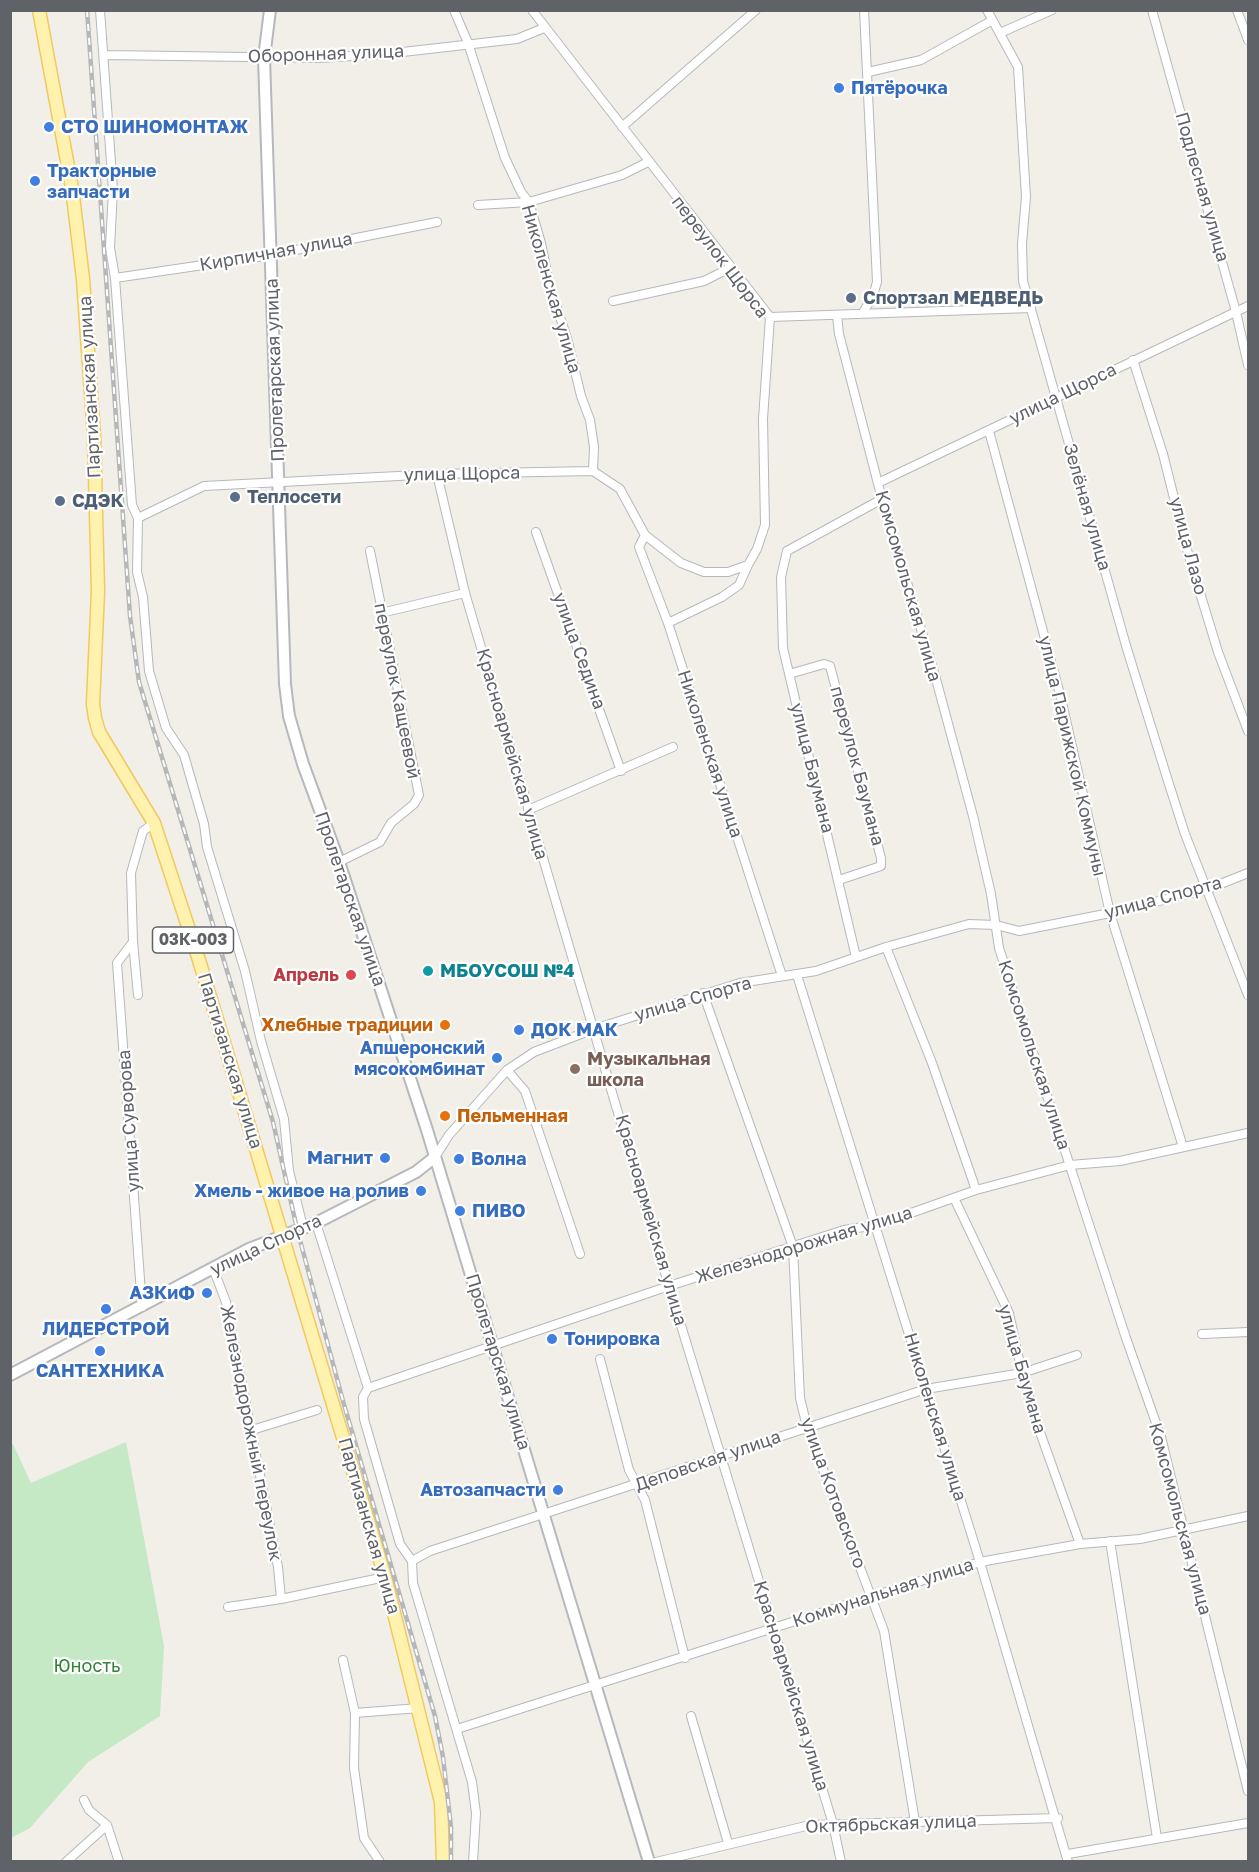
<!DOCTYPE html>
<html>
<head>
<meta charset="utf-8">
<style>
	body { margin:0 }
	#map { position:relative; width:1259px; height:1872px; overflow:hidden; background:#f1efe8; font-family:"Golos Text",sans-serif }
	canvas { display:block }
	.frame { position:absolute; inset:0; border:12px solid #5f6368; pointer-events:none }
</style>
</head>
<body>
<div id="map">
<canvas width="1259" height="1872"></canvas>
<div class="frame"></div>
</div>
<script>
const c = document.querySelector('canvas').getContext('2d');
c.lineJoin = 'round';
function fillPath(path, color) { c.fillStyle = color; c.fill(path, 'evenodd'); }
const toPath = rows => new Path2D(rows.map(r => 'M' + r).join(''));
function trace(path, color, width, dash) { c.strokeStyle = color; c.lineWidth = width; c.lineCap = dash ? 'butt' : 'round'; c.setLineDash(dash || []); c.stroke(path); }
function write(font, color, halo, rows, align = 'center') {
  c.font = font + ' "Golos Text",sans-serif'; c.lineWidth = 4.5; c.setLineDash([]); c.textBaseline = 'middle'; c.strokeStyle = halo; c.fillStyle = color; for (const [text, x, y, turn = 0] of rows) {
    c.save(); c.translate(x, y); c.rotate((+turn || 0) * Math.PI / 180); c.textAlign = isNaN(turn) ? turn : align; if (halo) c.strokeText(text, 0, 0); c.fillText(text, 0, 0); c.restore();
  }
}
fillPath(toPath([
	[126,1442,164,1646,160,1716,88,1762,30,1828,11,1838,11,1445,13,1444,31,1483]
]), '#c5e8c5');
const minor = toPath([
	[100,10,113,190,110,248,115,278,132,505,138,518,137,572,143,597,149,671,166,728,184,755,204,824,207,847,245,971,261,1041,284,1119,289,1171,303,1227],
	[454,10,468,43,505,158,521,192,529,202,541,243,550,287,567,338,581,396,590,420,594,447,593,471],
	[987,10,1018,67,1026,197,1022,244,1023,281,1127,649,1168,781,1185,834,1248,995],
	[1152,10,1236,312,1248,365],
	[1237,10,1248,40],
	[1000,33,1052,10],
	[106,55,319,58,385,54,517,39,544,28],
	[868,72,921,60,991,21],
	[622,127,756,10],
	[478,205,529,202,622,175,648,162],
	[115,278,271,255,437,222],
	[613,301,704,281,730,268],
	[862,314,873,296,877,282,864,10],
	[837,315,839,334,882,499,936,679,973,816,991,894,999,948,1126,1338,1161,1437,1248,1791],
	[770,317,1031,308],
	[1133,360,1163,454,1187,550,1218,652,1248,731],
	[989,431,1061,698,1110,913,1183,1147],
	[437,474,465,593,669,1286,833,1824,841,1862],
	[878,483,1248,306],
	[138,518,204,486,437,474,593,471,620,489,645,535,681,563,704,572,728,572,748,565,757,549,765,525,763,419,770,317,532,10],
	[536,532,621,771],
	[645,535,639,547,668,623,782,976],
	[381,613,465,593],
	[668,623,722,597,739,585,748,565],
	[789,674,824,664,830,666,881,858,881,866,839,880],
	[528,810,673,747],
	[339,862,380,842,391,823,414,804,419,795,370,551],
	[133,942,138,995],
	[886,947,932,1063,976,1190],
	[856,957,783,648,781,577,787,551,882,499],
	[797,975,980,1562,1068,1862],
	[703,993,793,1247,800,1398,807,1427,884,1631,915,1822],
	[507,1070,525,1091,580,1254],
	[435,1157,449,1135,507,1070,534,1052,594,1029,740,983,816,971,886,947,969,924,996,925,1019,931,1110,913,1208,889,1248,873],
	[954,1198,1009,1313,1022,1373,1041,1435,1080,1544],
	[316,1223,368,1388,363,1397,364,1419,400,1544,412,1561,413,1583,472,1782,476,1813,473,1862],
	[213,1268,226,1302,278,1567,281,1599],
	[142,1307,117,963,133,942,131,873,143,831,154,823],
	[1202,1334,1248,1332],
	[600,1359,629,1470,645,1500,685,1658],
	[368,1388,669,1286,844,1230,877,1225,976,1190,1070,1165,1120,1161,1248,1133],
	[252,1430,317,1410],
	[1110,1541,1157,1838],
	[412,1561,430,1551,926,1389,1022,1373,1077,1355],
	[228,1607,281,1599,385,1577],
	[343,1660,355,1713,354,1768,364,1838,380,1862],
	[355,1713,419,1708],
	[691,1716,728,1843],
	[457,1729,980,1562,1080,1544,1140,1539,1248,1516],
	[84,1800,89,1810,107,1825],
	[107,1825,119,1862],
	[1068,1854,1248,1823],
	[66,1862,107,1825],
	[656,1862,810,1825,1058,1818]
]);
const tertiary = toPath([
	[270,10,264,58,285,684,289,716,303,764,339,862,427,1130,649,1862],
	[10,1375,249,1249,316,1223,416,1172,435,1157]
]);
const primary = toPath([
	[39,10,72,188,83,279,94,436,98,591,93,704,95,718,99,732,154,823,199,960,385,1577,441,1802,443,1862]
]);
trace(minor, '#b5b8bc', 10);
trace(tertiary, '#b5b8bc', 14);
trace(primary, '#f2c960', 15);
trace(minor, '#fff', 8);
trace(tertiary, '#fff', 10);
trace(primary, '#fff2af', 12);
const rail = toPath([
	[87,10,130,616,139,682,273,1122,297,1229,343,1401,435,1716,443,1757,451,1827,451,1862]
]);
trace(rail, '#b6b7b8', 4.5);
trace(rail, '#fff', 2, [7]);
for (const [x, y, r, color] of [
	[839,88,6,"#3f7fe0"],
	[49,127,6,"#3f7fe0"],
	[35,181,6,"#3f7fe0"],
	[851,298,6,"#5c6f8a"],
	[235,497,6,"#5c6f8a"],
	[60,501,6,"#5c6f8a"],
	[428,971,6,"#0f9aa8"],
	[351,975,6,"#e0444e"],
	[445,1025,6,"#e8710a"],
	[519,1030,6,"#3f7fe0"],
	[497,1058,6,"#3f7fe0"],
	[575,1069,6,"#8d6e63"],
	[445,1116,6,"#e8710a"],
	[385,1158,6,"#3f7fe0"],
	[459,1159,6,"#3f7fe0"],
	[421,1191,6,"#3f7fe0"],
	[460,1211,6,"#3f7fe0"],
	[207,1293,6,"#3f7fe0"],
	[106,1309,6,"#3f7fe0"],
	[552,1339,6,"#3f7fe0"],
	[100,1351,6,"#3f7fe0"],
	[558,1490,6,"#3f7fe0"]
]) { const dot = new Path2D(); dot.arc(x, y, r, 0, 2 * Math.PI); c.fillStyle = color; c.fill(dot); trace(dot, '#fff', 2); }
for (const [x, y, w] of [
	[193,940,81]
]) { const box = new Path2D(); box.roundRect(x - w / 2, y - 13, w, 26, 4.5); c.fillStyle = '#fff'; c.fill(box); trace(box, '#5f6368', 1.5); }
write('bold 16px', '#5f6368', null, [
	["03К-003",193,940]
]);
write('18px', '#5f6368', '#fff', [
	["Оборонная улица",326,54,-2],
	["Подлесная улица",1202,187,74],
	["Кирпичная улица",276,252,-10],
	["переулок Щорса",720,257,53],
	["Николенская улица",551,289,74],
	["Пролетарская улица",275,370,-92],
	["Партизанская улица",90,387,-93],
	["улица Щорса",1063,394,-26],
	["улица Щорса",462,474,-1],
	["Зелёная улица",1087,507,74],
	["улица Лазо",1188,546,75],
	["Комсомольская улица",908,586,74],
	["улица Седина",579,651,70],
	["переулок Кащеевой",397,691,79],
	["Красноармейская улица",512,754,74],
	["Николенская улица",710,754,72],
	["улица Парижской Коммуны",1072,756,77],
	["переулок Баумана",857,766,75],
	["улица Баумана",812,768,76],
	["улица Спорта",1163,898,-15],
	["Пролетарская улица",350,899,71],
	["улица Спорта",693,999,-16],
	["Комсомольская улица",1034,1055,72],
	["Партизанская улица",230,1061,73],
	["улица Суворова",129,1121,-94],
	["Красноармейская улица",651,1220,74],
	["улица Спорта",266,1245,-25],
	["Железнодорожная улица",804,1245,-17],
	["Пролетарская улица",498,1362,73],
	["улица Баумана",1022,1369,74],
	["Николенская улица",935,1417,73],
	["Железнодорожный переулок",251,1433,79],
	["Деповская улица",708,1461,-19],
	["улица Котовского",833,1493,70],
	["Комсомольская улица",1180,1519,75],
	["Партизанская улица",369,1526,74],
	["Коммунальная улица",883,1593,-18],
	["Красноармейская улица",791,1686,73],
	["Октябрьская улица",891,1824,-2]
]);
write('bold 18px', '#366cbe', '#fff', [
	["Пятёрочка",851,88],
	["СТО ШИНОМОНТАЖ",61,127],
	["Тракторные",47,171],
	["запчасти",47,192],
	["ДОК МАК",531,1030],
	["Апшеронский",485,1048,"right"],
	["мясокомбинат",485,1069,"right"],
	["Магнит",373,1158,"right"],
	["Волна",471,1159],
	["Хмель - живое на ролив",409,1191,"right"],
	["ПИВО",472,1211],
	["АЗКиФ",195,1293,"right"],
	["ЛИДЕРСТРОЙ",106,1329,"center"],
	["Тонировка",564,1339],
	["САНТЕХНИКА",100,1371,"center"],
	["Автозапчасти",546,1490,"right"]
], 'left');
write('bold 18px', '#4e5e75', '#fff', [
	["Спортзал МЕДВЕДЬ",863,298],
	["Теплосети",247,497],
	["СДЭК",72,501]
], 'left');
write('bold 18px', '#0d838f', '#fff', [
	["МБОУСОШ №4",440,971]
], 'left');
write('bold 18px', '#be3a42', '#fff', [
	["Апрель",339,975]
], 'right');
write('bold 18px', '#c56008', '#fff', [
	["Хлебные традиции",433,1025],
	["Пельменная",457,1116,"left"]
], 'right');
write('bold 18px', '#785e54', '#fff', [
	["Музыкальная",587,1059],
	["школа",587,1080]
], 'left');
write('18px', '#348238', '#fff', [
	["Юность",87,1666]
]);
</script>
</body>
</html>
